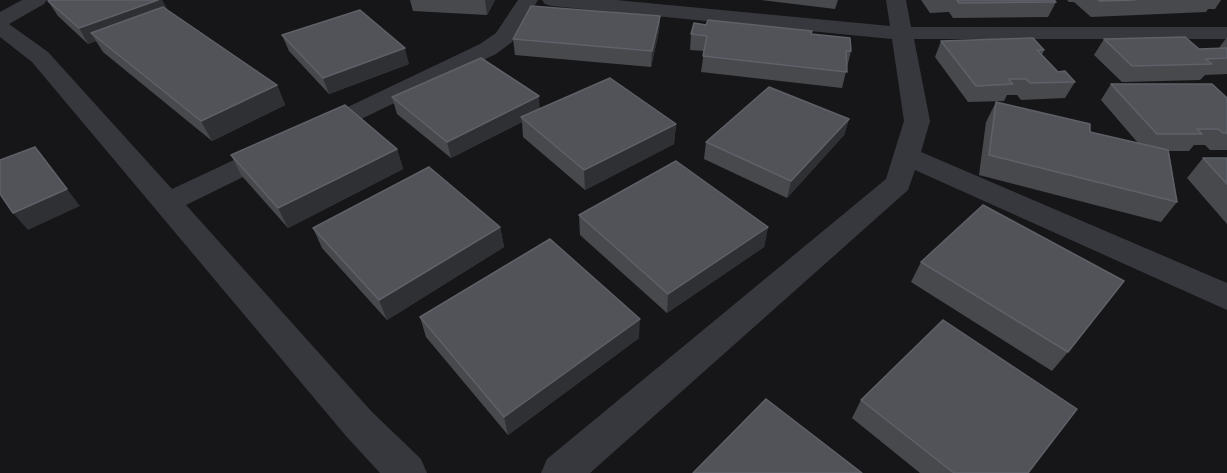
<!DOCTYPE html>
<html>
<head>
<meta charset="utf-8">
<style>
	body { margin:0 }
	canvas { display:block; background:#161618 }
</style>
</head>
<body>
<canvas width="1227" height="473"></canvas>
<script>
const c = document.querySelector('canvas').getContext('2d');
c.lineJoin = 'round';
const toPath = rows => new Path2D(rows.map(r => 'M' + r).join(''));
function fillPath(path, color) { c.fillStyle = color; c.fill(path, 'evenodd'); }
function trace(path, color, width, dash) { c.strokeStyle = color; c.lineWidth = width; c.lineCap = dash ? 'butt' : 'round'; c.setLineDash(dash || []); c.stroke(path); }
fillPath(toPath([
	[22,0,47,0,44,4,9,24,48,52,172,189,266,145,275,143,284,145,288,151,284,157,186,205,372,412,421,459,427,473,380,473,346,436,32,62,0,37,0,12,22,0],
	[518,0,538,0,512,42,496,54,328,135,319,138,310,135,306,130,310,125,480,44,496,33,518,0],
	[542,0,616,0,890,26,886,0,906,0,911,27,1227,27,1227,39,914,39,930,121,921,152,1227,283,1227,310,915,170,908,190,590,473,541,473,547,459,886,179,904,121,892,39,552,6,545,4,542,0]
]), '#37383d');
fillPath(toPath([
	[50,0,162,0,168,11,277,85,285,105,212,141,103,52,96,41,88,44,58,16,48,1],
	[410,0,495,0,487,15,413,11],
	[761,0,838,0,835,9],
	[921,0,1054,0,1056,2,1048,17,953,18,949,12,930,13],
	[1067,0,1221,0,1215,9,1208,9,1206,12,1091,17,1074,2,1069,2],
	[660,16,659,31,651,67,515,55,513,39],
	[691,34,811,34,851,51,842,88,701,72,704,51,690,50],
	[282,35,409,64,329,94,289,51],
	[1227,37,1227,74,1205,75,1200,80,1122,82,1094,55,1104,39,1199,49,1219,48],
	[941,41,1044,50,1042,55,1058,72,1075,82,1065,98,1021,100,1017,95,1007,95,1004,101,968,102,935,57],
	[1111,84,1227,98,1227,150,1210,150,1205,145,1194,145,1189,151,1169,151,1177,202,1161,222,979,175,986,122,996,102,1090,132,1138,143,1101,100],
	[392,97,540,109,676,124,674,144,585,190,523,137,522,122,451,158,397,114],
	[849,119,844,135,787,198,704,159,706,142],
	[397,149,403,169,288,228,241,175,231,155],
	[1203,158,1227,158,1227,224,1187,178],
	[579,215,768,227,764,247,667,313,580,235],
	[500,227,504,247,387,320,322,248,313,228],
	[921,262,1068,352,1052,371,911,282],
	[420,317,639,338,508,435,426,337],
	[861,400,1028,473,920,473,852,418]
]), '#47494d');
fillPath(toPath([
	[158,0,162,0,170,14,91,33,96,41,88,44,79,28],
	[485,0,495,0,487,15],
	[660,16,659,31,651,67,652,51],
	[405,48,409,64,329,94,323,78],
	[277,85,285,105,212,141,201,121],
	[539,96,540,112,521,117,522,122,451,158,447,142],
	[849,119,844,135,787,198,791,181],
	[676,124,674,144,585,190,584,170],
	[35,147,80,206,28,230,13,213],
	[397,149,403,169,288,228,278,208],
	[500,227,504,247,387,320,379,300],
	[768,227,764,247,667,313,668,294],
	[640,319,639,338,508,435,504,417]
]), '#2f3033');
const building = toPath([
	[50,0,158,0,79,28,48,1,50,0],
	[957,0,1054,0,1056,2,959,3,957,0],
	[1098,0,1135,0,1100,1,1098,0],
	[531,6,660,16,652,51,513,39,531,6],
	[163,7,277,85,201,121,91,33,163,7],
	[360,10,405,48,323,78,282,35,360,10],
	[708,20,812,31,811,34,850,38,851,51,846,51,847,72,703,56,707,36,691,34,694,23,706,25,708,20],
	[1185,37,1199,49,1227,48,1227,58,1205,59,1212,64,1132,66,1104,39,1185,37],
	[1033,38,1044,50,1037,50,1058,72,1065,71,1075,82,1030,83,1026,79,1008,79,1013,84,976,86,941,41,1033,38],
	[481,58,539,96,447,142,392,97,481,58],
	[610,78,676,124,584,170,521,117,610,78],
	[1111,84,1212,84,1227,98,1227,133,1223,133,1218,129,1197,129,1202,134,1157,134,1111,84],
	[769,87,849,119,791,181,706,142,769,87],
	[996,102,1090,124,1090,132,1168,150,1177,202,989,155,996,102],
	[345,105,397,149,278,208,231,155,345,105],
	[35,147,67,189,13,213,0,194,0,160,35,147],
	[1203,158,1227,158,1227,184,1203,158],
	[676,161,768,227,668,294,579,215,676,161],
	[429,167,500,227,379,300,313,228,429,167],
	[983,205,1124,281,1068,352,921,262,983,205],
	[550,239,640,319,504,417,420,317,550,239],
	[943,320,1077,409,1028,473,954,473,861,400,943,320],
	[766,399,862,473,693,473,766,399]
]);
fillPath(building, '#525359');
trace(building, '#5f6168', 1.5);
</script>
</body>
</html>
